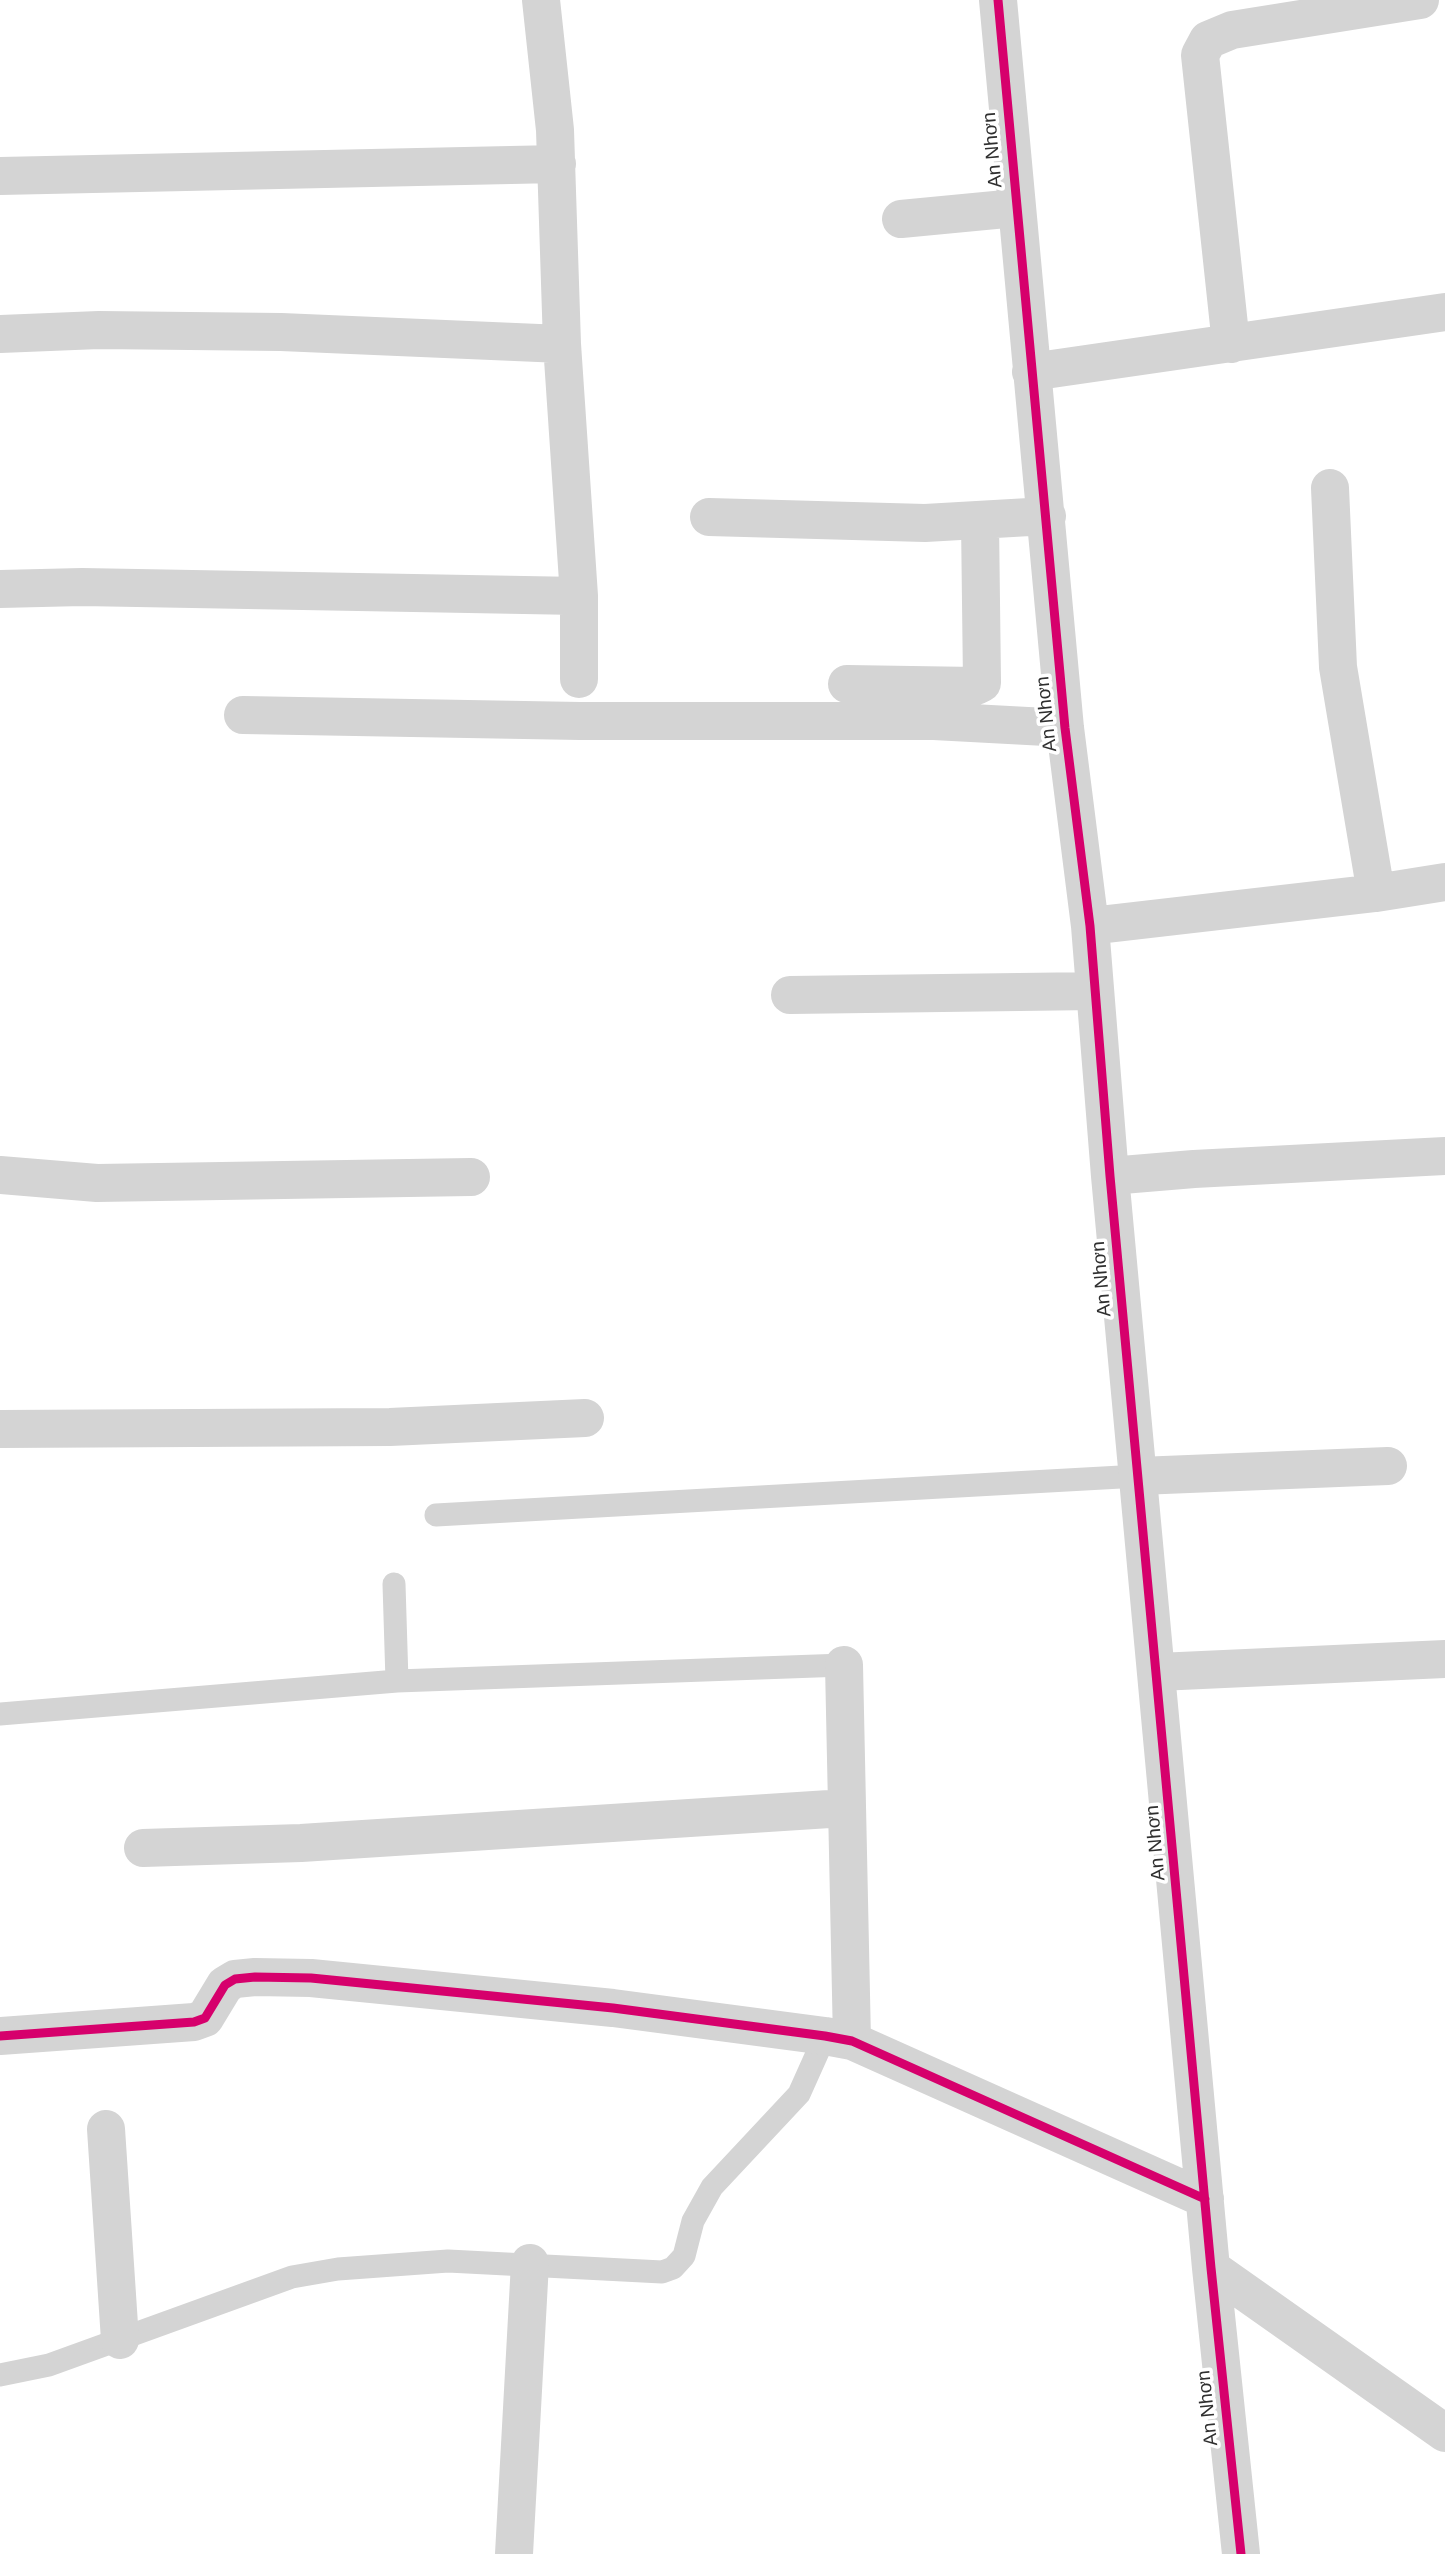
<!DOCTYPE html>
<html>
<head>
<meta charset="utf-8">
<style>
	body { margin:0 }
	canvas { display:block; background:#fff }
</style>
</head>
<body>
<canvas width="1445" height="2554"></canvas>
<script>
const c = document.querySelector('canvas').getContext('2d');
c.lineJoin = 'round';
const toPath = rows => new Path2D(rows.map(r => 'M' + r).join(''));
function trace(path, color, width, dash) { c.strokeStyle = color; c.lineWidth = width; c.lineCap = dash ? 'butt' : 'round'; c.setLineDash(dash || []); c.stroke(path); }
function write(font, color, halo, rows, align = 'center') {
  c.font = font + ' Arial,sans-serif'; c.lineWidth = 7; c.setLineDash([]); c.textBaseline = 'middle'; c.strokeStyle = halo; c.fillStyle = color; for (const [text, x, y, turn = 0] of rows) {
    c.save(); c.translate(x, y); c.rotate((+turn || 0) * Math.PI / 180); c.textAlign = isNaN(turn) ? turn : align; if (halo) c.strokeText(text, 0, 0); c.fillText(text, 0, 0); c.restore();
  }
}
trace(toPath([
	[436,1515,1139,1476],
	[394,1584,397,1681],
	[0,1714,397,1681,844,1665],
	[0,2375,49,2365,292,2277,338,2269,448,2261,662,2272,673,2268,684,2256,693,2221,712,2187,799,2094,825,2036]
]), '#d4d4d4', 23);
trace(toPath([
	[541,0,555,130,562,344,579,596,579,679],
	[998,0,1065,728,1090,926,1110,1176,1211,2268,1241,2554],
	[0,176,557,164],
	[901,219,1016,208],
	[0,334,99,330,281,332,562,344],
	[1231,344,1200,55,1208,40,1232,30,1420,0],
	[1031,372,1445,312],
	[1330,488,1338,667,1376,893],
	[709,517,925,523,1047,516],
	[0,589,82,587,579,596],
	[847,684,976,686,982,683,980,521],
	[243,715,580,721,934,721,1065,728],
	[1090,926,1376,893,1445,882],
	[790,995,1095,991],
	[0,1175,97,1183,471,1177],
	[1110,1176,1194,1169,1445,1156],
	[0,1429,390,1427,585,1418],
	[1139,1476,1388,1466],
	[844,1665,852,2041],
	[1158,1672,1445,1659],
	[143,1848,301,1843,845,1808],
	[0,2036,194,2022,205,2018,225,1985,235,1979,255,1977,311,1978,613,2008,825,2036,852,2041,1205,2199],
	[106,2129,120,2340],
	[1211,2268,1445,2433],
	[514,2554,530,2263]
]), '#d4d4d4', 38);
trace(toPath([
	[998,0,1065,728,1090,926,1110,1176,1211,2268,1241,2554],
	[0,2036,194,2022,205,2018,225,1985,235,1979,255,1977,311,1978,613,2008,825,2036,852,2041,1205,2199]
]), '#d6006c', 9);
write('19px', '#2f2f2f', '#fff', [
	["An Nhơn",993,150,-95],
	["An Nhơn",1047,714,-96],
	["An Nhơn",1102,1279,-95],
	["An Nhơn",1156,1843,-95],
	["An Nhơn",1208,2408,-96]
]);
</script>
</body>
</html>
